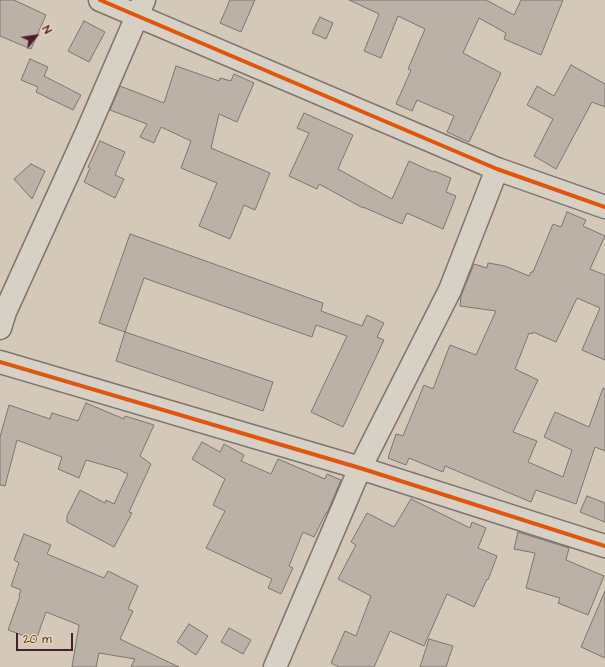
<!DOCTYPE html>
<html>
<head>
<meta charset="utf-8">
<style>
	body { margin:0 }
	#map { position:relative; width:605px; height:667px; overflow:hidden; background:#d4c9b8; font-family:"Architects Daughter",sans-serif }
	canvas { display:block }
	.north { position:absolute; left:16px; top:16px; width:40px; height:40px; -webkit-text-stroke:3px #ead6b4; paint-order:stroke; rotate:60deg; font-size:11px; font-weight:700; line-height:16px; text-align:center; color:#4a1f2b }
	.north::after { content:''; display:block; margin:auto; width:14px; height:18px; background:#4a1f2b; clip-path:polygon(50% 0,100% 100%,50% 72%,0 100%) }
	.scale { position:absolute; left:16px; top:633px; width:57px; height:18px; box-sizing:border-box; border:2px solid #4a1f2b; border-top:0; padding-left:5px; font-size:12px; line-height:14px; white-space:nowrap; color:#4a1f2b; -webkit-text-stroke:3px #ead6b4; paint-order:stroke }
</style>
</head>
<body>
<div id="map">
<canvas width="605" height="667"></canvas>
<div class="north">N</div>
<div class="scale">20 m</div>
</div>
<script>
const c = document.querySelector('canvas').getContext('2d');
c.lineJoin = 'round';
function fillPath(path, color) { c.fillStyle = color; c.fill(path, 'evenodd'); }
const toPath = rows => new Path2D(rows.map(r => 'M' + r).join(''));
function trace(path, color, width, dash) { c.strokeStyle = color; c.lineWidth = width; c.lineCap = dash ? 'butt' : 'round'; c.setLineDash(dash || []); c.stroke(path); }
const building = toPath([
	[0,0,14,0,46,15,31,49,0,36,0,0],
	[230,0,255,0,241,32,220,23,230,0],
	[349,0,486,0,514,15,521,0,563,0,541,55,504,39,506,33,479,18,463,53,501,73,469,142,447,132,454,116,417,100,412,111,396,104,411,70,408,69,425,29,398,16,381,58,364,51,379,14,349,0],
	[320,17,333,23,326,39,312,33,320,17],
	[84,21,105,32,89,62,68,51,84,21],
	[30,59,48,67,44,76,81,95,73,110,36,92,38,87,21,80,30,59],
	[571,65,605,84,605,107,592,102,556,169,534,156,553,119,527,105,537,86,554,96,571,65],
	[176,66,219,81,220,78,231,81,234,74,254,83,237,122,219,114,211,148,270,173,255,210,244,205,230,239,199,226,217,183,181,168,191,141,161,127,154,143,140,137,147,124,110,110,120,86,164,103,176,66],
	[304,113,353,135,338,169,392,199,409,161,433,172,434,171,451,178,446,192,456,196,443,229,407,213,402,224,363,207,363,208,319,184,317,189,289,176,309,133,297,128,304,113],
	[100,141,125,152,115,175,124,179,115,198,84,182,90,168,88,167,100,141],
	[31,164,45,171,32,199,14,179,31,164],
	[567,212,586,220,583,226,605,236,590,269,605,275,605,360,582,350,600,308,577,298,556,342,533,332,532,334,529,333,515,369,538,380,513,432,537,441,528,462,563,477,572,450,544,437,555,412,589,427,603,388,605,389,605,451,595,447,576,504,536,490,531,502,445,466,443,472,409,458,406,465,388,458,396,434,403,436,424,385,433,389,450,345,476,355,496,311,460,306,461,296,474,264,487,268,488,263,505,266,529,276,531,272,533,272,553,224,561,227,567,212],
	[130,234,323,303,321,311,362,326,367,315,384,323,377,337,384,340,343,427,311,412,347,336,316,325,312,337,144,278,125,332,99,323,130,234],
	[125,332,273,382,263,411,116,361,125,332],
	[86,403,124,419,125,416,154,425,140,456,151,464,129,512,132,513,114,547,67,522,67,516,80,490,105,503,106,500,114,504,128,474,121,471,121,470,86,460,79,478,58,469,62,457,17,440,5,486,0,485,0,437,9,405,50,419,52,413,78,421,86,403],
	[202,442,220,452,224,444,244,455,241,461,271,474,278,459,325,479,327,474,341,480,327,513,326,513,314,537,303,532,289,566,293,568,281,594,268,588,272,579,206,548,225,511,213,505,225,479,192,459,202,442],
	[587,496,605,503,605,522,580,512,587,496],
	[411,499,470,528,472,522,486,528,478,548,497,556,488,580,487,579,474,607,447,594,424,646,390,631,374,667,339,667,331,663,345,631,356,636,371,596,338,579,356,545,351,542,367,513,394,527,411,499],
	[518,532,569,548,566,560,604,576,588,615,558,603,560,598,526,588,535,553,514,549,518,532],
	[24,534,51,545,47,554,104,578,108,571,138,586,128,609,133,611,120,639,179,667,131,667,135,659,99,653,96,667,72,667,79,625,46,612,36,640,8,630,20,596,19,595,21,590,11,586,19,563,14,560,24,534],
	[605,591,605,658,581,647,605,591],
	[189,624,208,636,196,655,177,642,189,624],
	[229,628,251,640,243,654,221,642,229,628],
	[429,639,453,646,446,667,420,667,429,639]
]);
fillPath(building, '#bcb1a6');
trace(building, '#80736e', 1);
const minor = toPath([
	[100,0,497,169,605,207],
	[0,328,5,312,86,134,144,0],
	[0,362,360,468,605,546],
	[275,667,360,468,450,290,497,169]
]);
trace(minor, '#80736e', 25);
trace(minor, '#d7d0c4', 22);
trace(toPath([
	[100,0,497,169,605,207],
	[0,362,360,468,605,546]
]), '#e0560e', 4);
</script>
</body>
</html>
